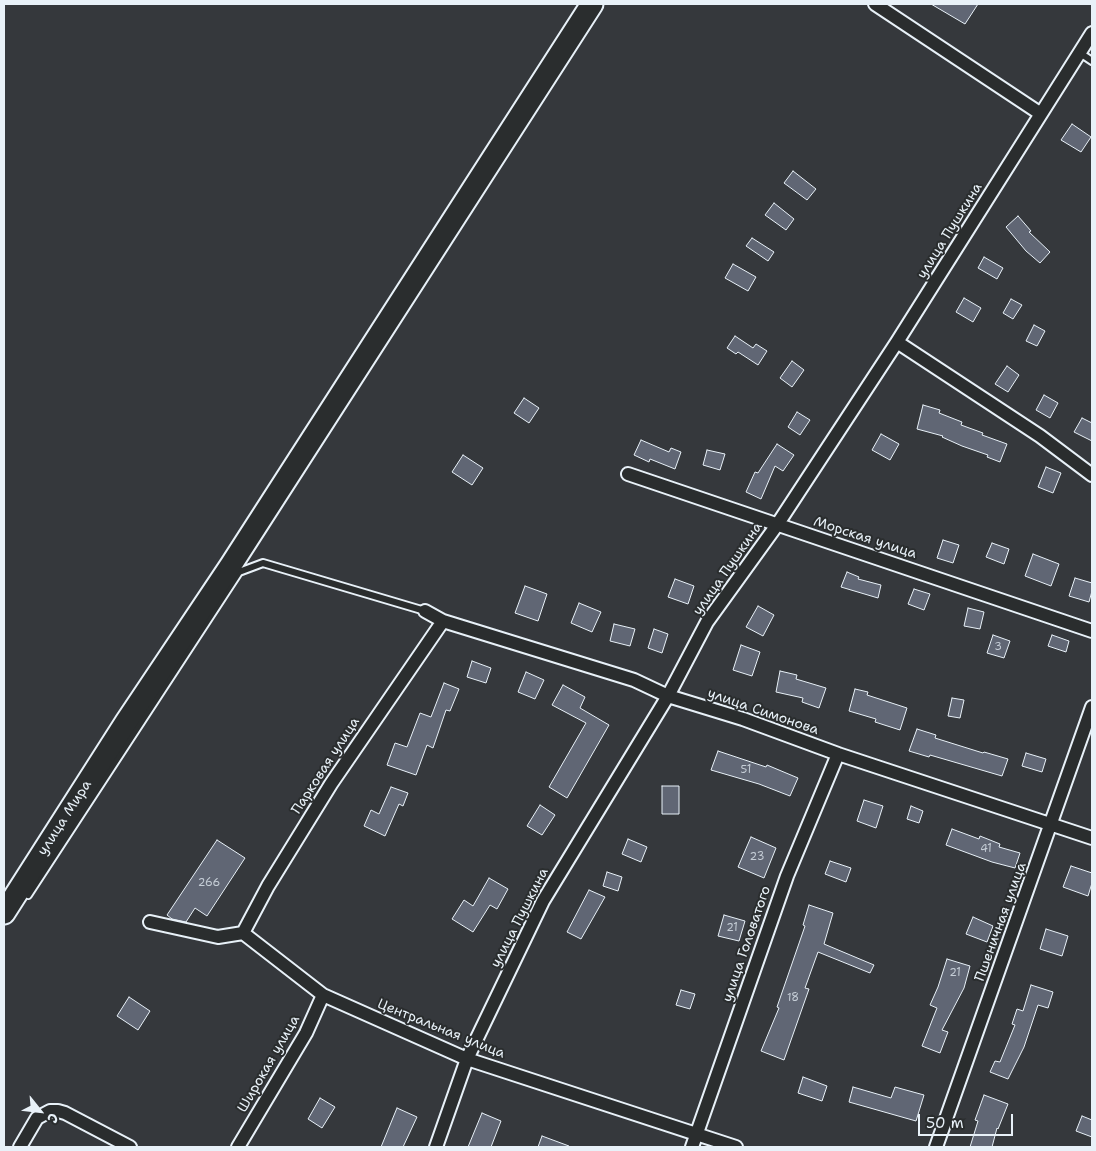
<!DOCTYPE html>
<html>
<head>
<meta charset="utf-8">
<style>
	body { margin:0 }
	#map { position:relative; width:1096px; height:1151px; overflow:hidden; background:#35383c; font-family:"Shantell Sans",sans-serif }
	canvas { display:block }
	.frame { position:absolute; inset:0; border:5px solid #e8f1f8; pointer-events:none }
	.north { position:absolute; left:15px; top:1086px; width:50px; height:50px; -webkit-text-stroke:4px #2a2d2e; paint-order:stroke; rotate:119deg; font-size:14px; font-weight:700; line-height:20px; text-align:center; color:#e8f1f8 }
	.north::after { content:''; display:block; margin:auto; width:18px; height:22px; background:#e8f1f8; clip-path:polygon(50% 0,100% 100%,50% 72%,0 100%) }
	.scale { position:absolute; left:918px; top:1114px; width:95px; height:22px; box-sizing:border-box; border:2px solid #e8f1f8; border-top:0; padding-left:6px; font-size:15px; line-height:18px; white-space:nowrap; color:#e8f1f8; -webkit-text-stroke:4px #2a2d2e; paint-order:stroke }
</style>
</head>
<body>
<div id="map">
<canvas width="1096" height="1151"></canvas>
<div class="frame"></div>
<div class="north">С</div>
<div class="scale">50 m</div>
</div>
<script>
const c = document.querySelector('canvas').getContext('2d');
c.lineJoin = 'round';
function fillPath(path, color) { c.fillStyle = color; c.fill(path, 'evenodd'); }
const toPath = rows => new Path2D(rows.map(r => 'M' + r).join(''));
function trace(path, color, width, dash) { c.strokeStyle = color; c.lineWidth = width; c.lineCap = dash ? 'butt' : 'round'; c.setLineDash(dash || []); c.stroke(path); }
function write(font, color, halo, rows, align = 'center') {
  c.font = font + ' "Shantell Sans",sans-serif'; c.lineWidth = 4; c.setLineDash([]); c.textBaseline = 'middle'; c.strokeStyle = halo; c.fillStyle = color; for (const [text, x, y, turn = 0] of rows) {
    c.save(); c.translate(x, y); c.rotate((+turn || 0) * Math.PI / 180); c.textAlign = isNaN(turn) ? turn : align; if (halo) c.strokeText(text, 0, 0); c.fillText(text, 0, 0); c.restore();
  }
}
const building = toPath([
	[931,4,978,4,965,24,931,4],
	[1072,124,1091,137,1081,152,1061,140,1072,124],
	[793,171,816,189,807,200,784,183,793,171],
	[774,203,794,219,786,230,765,215,774,203],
	[1018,216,1031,231,1029,232,1050,252,1040,263,1026,251,1006,227,1018,216],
	[752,238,774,252,768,261,746,246,752,238],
	[984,257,1003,268,997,279,978,268,984,257],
	[733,264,756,277,748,291,725,278,733,264],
	[964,298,981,308,973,322,956,312,964,298],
	[1011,299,1022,305,1013,319,1003,313,1011,299],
	[1034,325,1045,331,1037,346,1026,341,1034,325],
	[735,336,753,348,756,344,767,351,758,365,738,352,736,354,727,348,735,336],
	[792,361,804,370,792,387,780,378,792,361],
	[1007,366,1019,375,1008,392,995,384,1007,366],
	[1044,395,1058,403,1050,418,1036,410,1044,395],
	[524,398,539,408,529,423,514,413,524,398],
	[923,405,940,410,939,413,962,422,961,425,983,433,982,435,1007,444,1000,462,987,457,988,455,962,446,942,437,943,436,917,429,923,405],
	[797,412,810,420,800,435,788,427,797,412],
	[1082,418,1092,423,1092,441,1074,432,1082,418],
	[881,434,899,444,890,460,872,450,881,434],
	[641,440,669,452,671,448,681,452,675,469,650,459,649,462,634,455,641,440],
	[777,444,794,455,783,471,775,466,761,499,746,492,755,472,758,473,777,444],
	[707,450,725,454,720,470,703,465,707,450],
	[463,455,483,468,472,485,452,472,463,455],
	[1046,467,1061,473,1053,493,1038,487,1046,467],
	[943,540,959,545,953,563,937,558,943,540],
	[992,543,1009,549,1004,564,986,557,992,543],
	[1033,554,1059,564,1051,586,1025,576,1033,554],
	[847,572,859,577,858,579,881,585,878,598,841,587,847,572],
	[1075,578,1092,583,1092,591,1089,602,1069,596,1075,578],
	[675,579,694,586,688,604,668,597,675,579],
	[525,586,547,594,538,621,515,613,525,586],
	[914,589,930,594,924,610,908,604,914,589],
	[579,603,601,612,592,632,571,623,579,603],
	[758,606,774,615,763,636,746,627,758,606],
	[968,608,984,612,980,629,964,626,968,608],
	[614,624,635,629,630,646,610,641,614,624],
	[654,629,668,634,662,653,648,648,654,629],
	[993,635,1010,641,1004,658,987,653,993,635],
	[1052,635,1069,641,1066,652,1048,646,1052,635],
	[741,645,760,652,752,676,733,670,741,645],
	[472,661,491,668,486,683,467,677,472,661],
	[780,671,797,675,796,679,826,688,819,708,802,702,803,698,776,692,780,671],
	[526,672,544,680,535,699,518,692,526,672],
	[444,683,459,689,450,711,446,710,433,748,427,745,416,775,387,765,395,743,407,747,420,713,431,717,444,683],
	[563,685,585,697,580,708,609,725,567,798,549,787,586,723,552,705,563,685],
	[855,689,868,692,867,695,907,708,900,730,875,722,876,719,849,711,855,689],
	[952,698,964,700,960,718,948,716,952,698],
	[917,729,936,735,935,738,983,753,984,752,1008,759,1002,776,930,755,929,757,909,751,917,729],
	[718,751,766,767,767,765,798,778,790,796,759,784,711,770,718,751],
	[1026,753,1046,759,1042,772,1022,766,1026,753],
	[662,786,679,786,679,814,662,814,662,786],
	[391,787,408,793,403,806,399,804,385,836,364,826,371,810,379,814,391,787],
	[864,800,883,806,876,828,857,821,864,800],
	[540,805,555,815,542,835,527,826,540,805],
	[911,806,923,811,919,823,907,819,911,806],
	[952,829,979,839,980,836,1000,844,999,847,1020,853,1015,868,992,862,946,845,952,829],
	[751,837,776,848,764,878,738,867,751,837],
	[628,839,647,847,641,862,622,854,628,839],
	[217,840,245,858,207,916,195,908,186,922,172,919,167,915,217,840],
	[830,861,851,868,846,882,825,874,830,861],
	[1071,866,1092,873,1092,883,1088,896,1063,887,1071,866],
	[607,872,622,877,618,891,603,886,607,872],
	[489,878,508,889,497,909,490,905,473,932,452,919,464,900,473,906,489,878],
	[589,890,605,897,581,939,567,932,589,890],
	[809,905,833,913,824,944,874,965,870,973,818,952,805,988,809,989,784,1060,761,1051,779,1008,777,1007,805,926,803,925,809,905],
	[724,915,745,921,739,941,718,936,724,915],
	[973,917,993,926,987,942,966,934,973,917],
	[1046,929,1068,936,1062,956,1040,949,1046,929],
	[947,959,970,966,964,988,942,1030,948,1032,940,1053,922,1046,937,1008,930,1005,938,987,947,959],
	[1031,985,1053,992,1048,1008,1038,1005,1024,1047,1008,1079,990,1072,995,1061,1000,1062,1015,1025,1012,1024,1017,1009,1023,1011,1031,985],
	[681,990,695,994,690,1009,676,1005,681,990],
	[129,997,150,1011,138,1030,117,1016,129,997],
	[803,1077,827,1086,822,1101,798,1093,803,1077],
	[853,1087,891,1098,895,1087,924,1095,916,1121,849,1102,853,1087],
	[984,1095,1008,1104,998,1129,997,1128,992,1147,970,1147,978,1121,975,1120,984,1095],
	[320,1098,335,1107,322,1128,308,1119,320,1098],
	[397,1108,417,1117,403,1147,381,1147,397,1108],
	[482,1113,501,1121,491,1147,468,1147,482,1113],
	[1082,1116,1092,1120,1092,1137,1076,1131,1082,1116],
	[542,1136,569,1146,569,1147,538,1147,542,1136]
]);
fillPath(building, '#606674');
trace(building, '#e8f1f8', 1);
const service = toPath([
	[1080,53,1092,61],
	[239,572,263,563,425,611],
	[28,895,239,572,233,567]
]);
const minor = toPath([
	[875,4,1041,114],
	[897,342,1040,436,1092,475],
	[628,474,1092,631],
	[425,611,443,621,634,680,668,696,743,719,838,754,1092,838],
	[150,922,218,937,243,933,323,995,467,1059,736,1147],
	[243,933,268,886,331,784,443,621],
	[20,1147,37,1118,50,1111,58,1111,65,1113,130,1147],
	[238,1147,306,1033,323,995],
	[436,1147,467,1059,543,901,668,696,707,622,777,525,897,342,1092,33],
	[692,1147,787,876,838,754],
	[936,1147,1092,707]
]);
const trunk = toPath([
	[4,913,126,722,231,565,592,4]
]);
trace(service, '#e8f1f8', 10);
trace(minor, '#e8f1f8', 16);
trace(trunk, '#e8f1f8', 25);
trace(service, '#2a2d2e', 6);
trace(minor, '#2a2d2e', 12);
trace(trunk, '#2a2d2e', 21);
write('11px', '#c6ced7', null, [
	["3",998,647],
	["51",746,770],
	["41",986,849],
	["23",757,857],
	["266",209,883],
	["21",732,928],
	["21",955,973],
	["18",793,998]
]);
write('14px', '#e8f1f8', '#2a2d2e', [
	["улица Пушкина",950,231,-58],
	["Морская улица",865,538,18],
	["улица Пушкина",728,569,-55],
	["улица Симонова",763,712,19],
	["Парковая улица",326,766,-57],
	["улица Мира",65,818,-57],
	["улица Пушкина",520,918,-63],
	["Пшеничная улица",1001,922,-70],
	["улица Головатого",747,944,-71],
	["Центральная улица",441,1029,22],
	["Широкая улица",269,1064,-60]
]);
</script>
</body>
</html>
